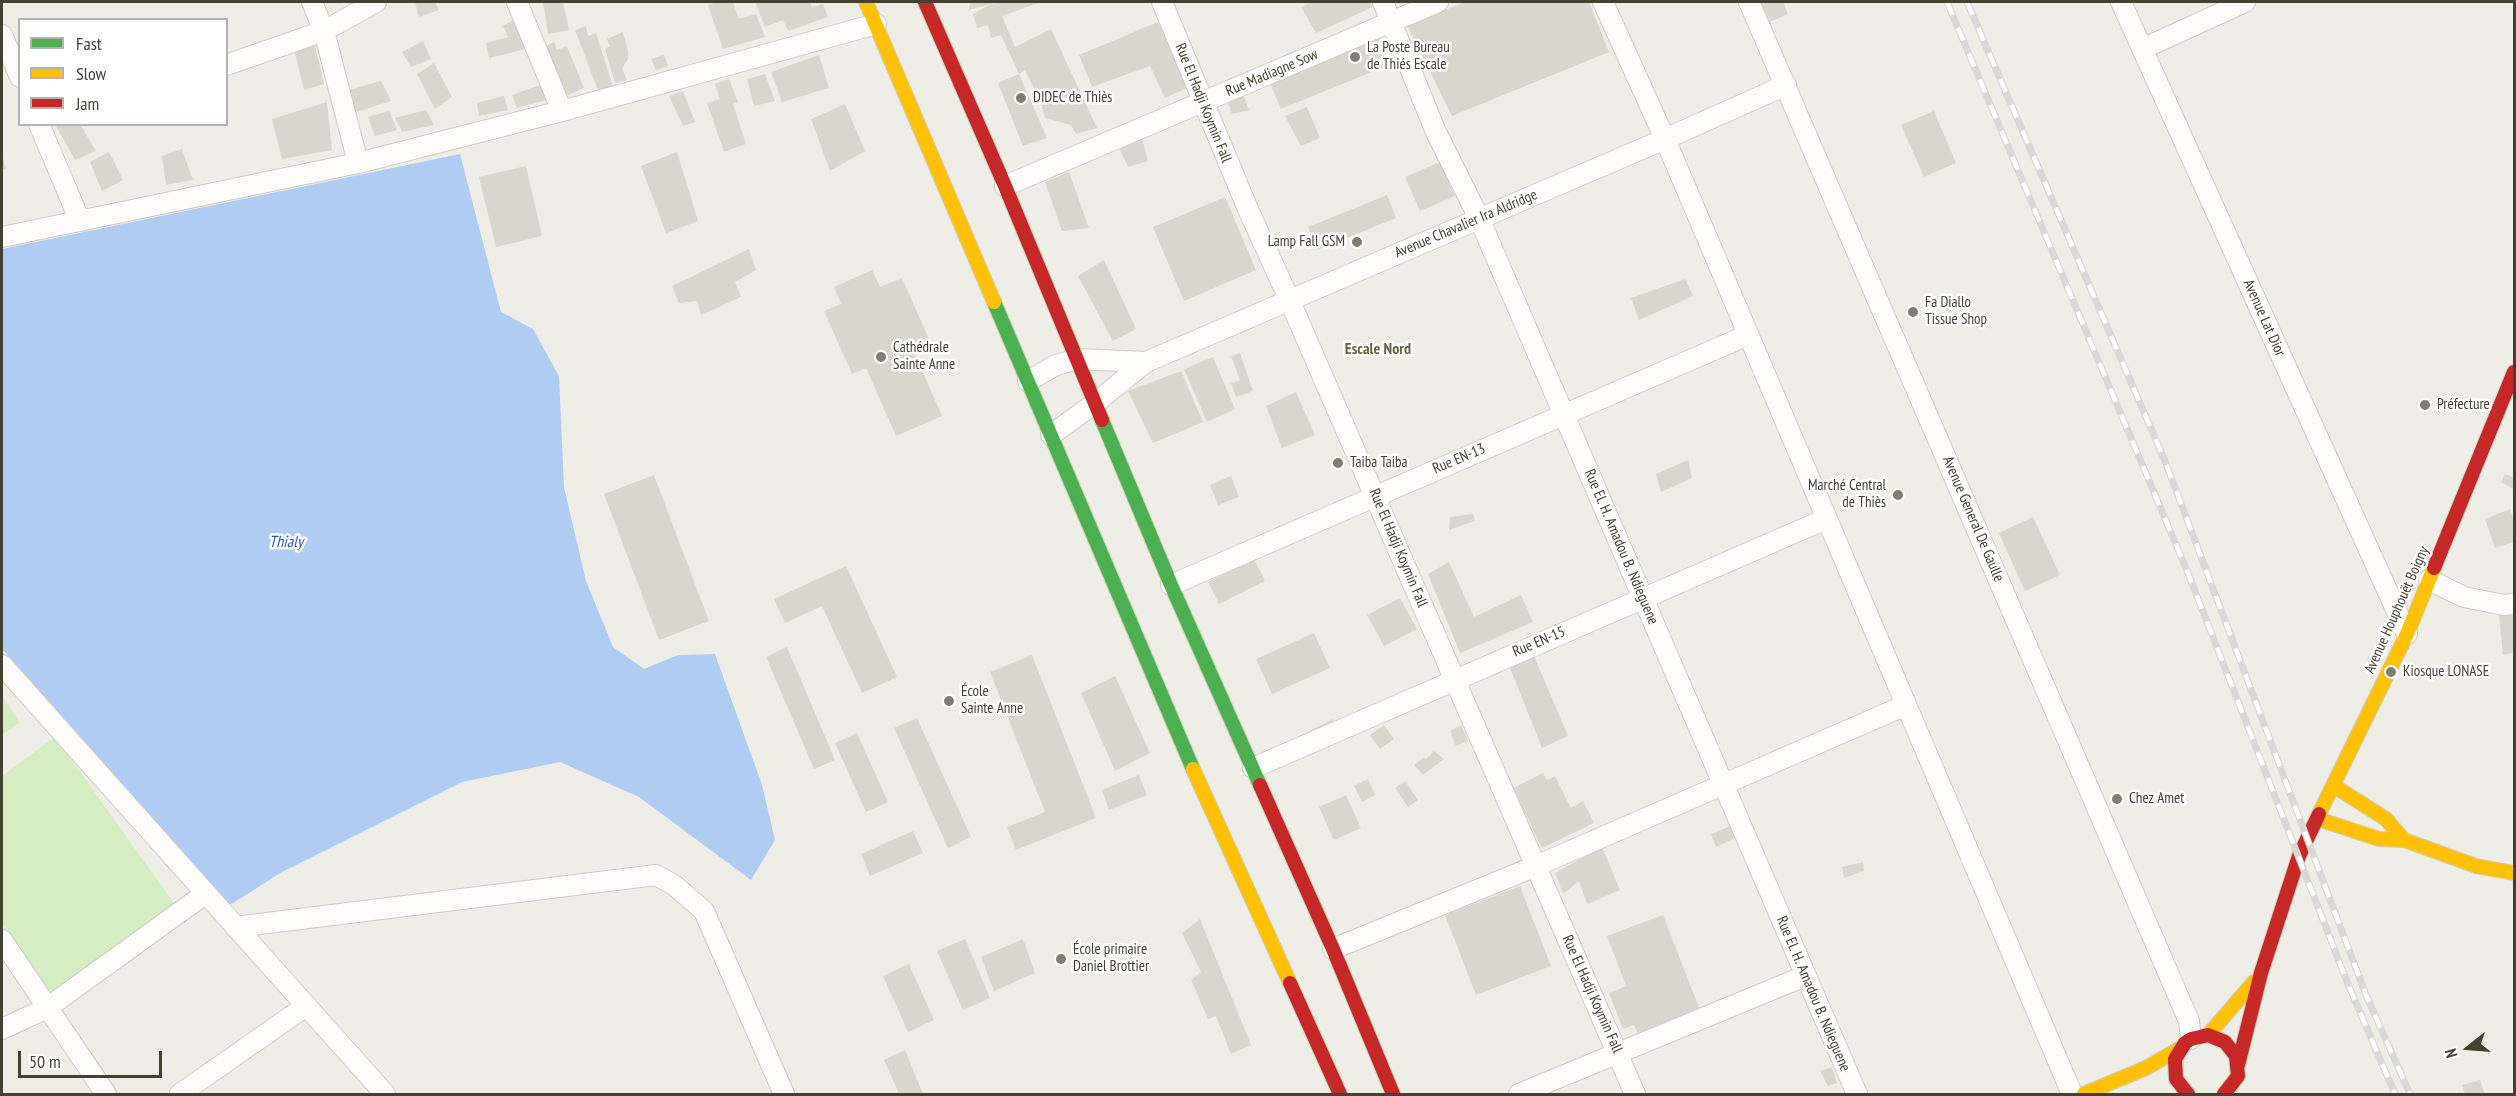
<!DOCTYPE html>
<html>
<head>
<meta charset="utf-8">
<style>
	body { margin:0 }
	#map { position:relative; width:2516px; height:1096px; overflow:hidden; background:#efeee6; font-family:"PT Sans Narrow",sans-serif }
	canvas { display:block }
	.frame { position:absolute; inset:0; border:3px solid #454132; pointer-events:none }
	.legend { position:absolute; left:18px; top:18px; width:210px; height:108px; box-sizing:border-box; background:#fff; border:2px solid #b5b3ad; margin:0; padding:8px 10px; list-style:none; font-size:18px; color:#454132 }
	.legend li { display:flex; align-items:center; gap:12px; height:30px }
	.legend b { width:30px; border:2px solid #b5b3ad }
	.north { position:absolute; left:2438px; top:1018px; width:60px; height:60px; -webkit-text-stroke:4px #fff; paint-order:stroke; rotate:253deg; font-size:16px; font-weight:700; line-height:24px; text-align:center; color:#454132 }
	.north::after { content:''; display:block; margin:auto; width:21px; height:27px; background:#454132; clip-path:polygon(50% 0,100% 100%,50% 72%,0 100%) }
	.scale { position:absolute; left:18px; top:1051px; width:144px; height:27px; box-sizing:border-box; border:3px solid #454132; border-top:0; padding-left:8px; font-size:18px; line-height:21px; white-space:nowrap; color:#454132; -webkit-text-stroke:4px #fff; paint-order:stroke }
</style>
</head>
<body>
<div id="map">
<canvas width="2516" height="1096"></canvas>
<div class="frame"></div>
<ul class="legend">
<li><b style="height:8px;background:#4caf50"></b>Fast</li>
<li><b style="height:8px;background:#ffc107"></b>Slow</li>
<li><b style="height:8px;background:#c62828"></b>Jam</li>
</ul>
<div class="north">N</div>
<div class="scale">50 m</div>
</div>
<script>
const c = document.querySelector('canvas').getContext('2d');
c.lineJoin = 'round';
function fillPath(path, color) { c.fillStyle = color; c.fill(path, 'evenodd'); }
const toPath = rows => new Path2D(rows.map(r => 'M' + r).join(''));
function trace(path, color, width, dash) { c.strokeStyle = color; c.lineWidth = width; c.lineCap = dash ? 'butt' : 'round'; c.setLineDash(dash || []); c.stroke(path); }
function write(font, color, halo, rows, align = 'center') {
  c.font = font + ' "PT Sans Narrow",sans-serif'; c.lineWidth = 5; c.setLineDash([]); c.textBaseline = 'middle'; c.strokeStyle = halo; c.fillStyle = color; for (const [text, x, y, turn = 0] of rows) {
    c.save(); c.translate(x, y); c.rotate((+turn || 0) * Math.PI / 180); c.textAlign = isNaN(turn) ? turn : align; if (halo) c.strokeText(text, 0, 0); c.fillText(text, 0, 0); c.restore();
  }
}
fillPath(toPath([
	[2,696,20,722,2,735],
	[55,737,176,906,53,995,2,924,2,776]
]), '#d4edc2');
fillPath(toPath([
	[460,154,501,312,533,329,559,376,564,487,586,581,613,647,644,669,678,655,715,654,762,785,775,840,751,880,639,797,560,762,462,782,282,872,230,905,2,649,2,249]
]), '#b1ccf3');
fillPath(toPath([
	[415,2,435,2,439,10,419,17],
	[543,2,563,2,569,30,548,34],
	[717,2,733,2,739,19,756,14,765,37,723,49,708,5],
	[755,2,810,2,812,7,823,4,828,17,788,31,783,20,765,27],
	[970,2,992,2,993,4,999,2,1041,2,1002,16,1015,47,1051,29,1097,128,1076,134,1071,125,1045,118,1041,103,1025,70,1019,74,1001,35,991,38,988,25,977,28,973,14,991,4,969,10],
	[1312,2,1370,2,1373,7,1316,33,1301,7],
	[1465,2,1589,2,1609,52,1452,116,1407,25],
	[1760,2,1783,2,1788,14,1770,22],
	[515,19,526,49,489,58,486,43,508,37,503,26],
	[1158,22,1189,87,1165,98,1150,66,1092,87,1079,55],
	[586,26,588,36,596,33,613,87,598,90,575,30],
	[623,32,628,51,628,59,622,68,627,80,615,83,605,49,610,46,607,39],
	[1379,34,1379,51,1389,65,1281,109,1270,83],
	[423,41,431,59,411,67,402,52],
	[554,42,557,50,567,46,584,88,566,96,546,46],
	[315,44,324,84,304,90,295,53],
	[664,55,668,66,656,70,651,59],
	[819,55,829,88,782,102,771,72],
	[434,63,452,97,435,109,417,74],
	[765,74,775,101,754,106,747,79],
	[1019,74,1047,138,1023,146,998,83],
	[729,79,738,102,733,104,746,144,724,152,707,103,720,99,715,84],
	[381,81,391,101,347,115,342,92],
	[540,85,547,100,517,108,512,95],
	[683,91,695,122,683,126,669,96],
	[1243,94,1249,110,1232,114,1227,101],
	[504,96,508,110,479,116,477,103],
	[327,102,332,150,282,159,272,119],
	[845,104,865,151,830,171,811,119],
	[1307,107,1320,138,1301,146,1285,116],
	[426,110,434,125,402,132,395,118],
	[389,111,397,130,375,136,368,117],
	[1934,111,1956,163,1924,177,1901,125],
	[55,124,80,124,96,151,75,160],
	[1142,138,1148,161,1128,167,1119,148],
	[182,149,193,180,166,185,162,156],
	[109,152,123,180,102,191,90,162],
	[677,152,698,221,666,233,641,166],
	[2,156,6,169,2,170],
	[1440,162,1455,196,1420,211,1405,177],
	[526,166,542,236,496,247,479,177],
	[1069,172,1089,228,1062,231,1045,182],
	[1387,195,1396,218,1317,250,1308,227],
	[1225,197,1256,270,1184,301,1153,227],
	[749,249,756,270,735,282,741,297,701,315,697,301,679,303,672,286],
	[1104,260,1136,329,1113,341,1078,276],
	[872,270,880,287,902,278,929,339,912,347,942,416,896,436,866,368,852,374,824,311,841,304,834,287],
	[1685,279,1693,296,1639,320,1631,298],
	[1240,353,1253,391,1236,397,1231,383,1240,380,1231,356],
	[1213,357,1235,409,1207,422,1184,369],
	[1181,371,1203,422,1153,443,1128,391],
	[1296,392,1315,435,1282,448,1266,406],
	[1688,460,1692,478,1661,492,1656,474],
	[2505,474,2514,478,2514,489,2501,482],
	[654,475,709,621,659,640,604,494],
	[1231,476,1239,497,1218,505,1210,485],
	[2510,509,2514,521,2514,542,2495,548,2485,519],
	[1473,514,1475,521,1449,530,1450,517],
	[2033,517,2060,575,2025,591,1999,533],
	[1254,559,1265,581,1219,604,1208,582],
	[1449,562,1474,617,1521,595,1533,622,1460,653,1428,574],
	[846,566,897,677,862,693,822,606,785,623,774,599],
	[1400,598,1417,629,1384,646,1367,615],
	[2514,614,2514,653,2503,655,2499,615],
	[1314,633,1330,668,1272,694,1256,659],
	[787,647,835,760,814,769,766,657],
	[1032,655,1096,818,1016,850,1007,827,1045,812,990,672],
	[1534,656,1568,736,1542,748,1510,668],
	[1115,676,1150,753,1115,771,1081,693],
	[917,718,971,837,948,848,894,728],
	[1333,719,1336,726,1313,738,1309,731],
	[1384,725,1394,739,1380,749,1370,735],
	[1461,725,1468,741,1456,746,1450,731],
	[857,733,888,802,866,812,835,743],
	[1434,751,1444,759,1423,775,1414,765,1424,757,1426,759],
	[1543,773,1547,780,1555,776,1571,808,1583,801,1594,823,1542,848,1513,788],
	[1139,775,1147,795,1109,810,1102,790],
	[1368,779,1375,795,1362,802,1354,786],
	[1405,781,1418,800,1408,807,1395,788],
	[1346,795,1361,828,1334,840,1319,807],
	[1733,825,1735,838,1716,847,1711,834],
	[913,831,923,853,870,876,861,854],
	[1602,847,1620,890,1587,904,1579,881,1563,894,1555,873],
	[1863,862,1864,871,1844,878,1842,867],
	[1520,886,1551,966,1476,995,1445,915],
	[1663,915,1700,1010,1638,1034,1634,1025,1623,1029,1609,993,1626,986,1607,936],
	[1200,919,1251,1045,1231,1054,1216,1016,1208,1019,1191,980,1201,972,1182,933],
	[965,939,990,998,963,1010,937,951],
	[1023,939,1035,973,994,991,981,957],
	[909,964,934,1020,908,1032,883,976],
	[905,1050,923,1094,899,1094,884,1060],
	[1832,1067,1837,1083,1828,1086,1820,1071],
	[2480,1080,2485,1094,2465,1094,2462,1085]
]), '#d8d7ce');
const street = toPath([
	[312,2,324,31,358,163],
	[517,2,562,111],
	[1162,2,1247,207,1289,299,1635,1094],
	[1383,2,1436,132,1479,218,1857,1094],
	[1603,2,1665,139,2072,1094],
	[1749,2,2189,1021,2191,1039],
	[2121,2,2407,634],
	[2,35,20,77],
	[2142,49,2245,2],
	[226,65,324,31,376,2],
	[39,124,80,221],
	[1005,186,1438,2],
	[2,237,358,163,562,111,876,24],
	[1028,381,1056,365,1078,359,1146,362],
	[1051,435,1095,403,1146,362,1665,139,1786,85],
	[2429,580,2464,597,2504,605,2514,604],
	[1171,585,1748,335],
	[2,665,385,1094],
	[1253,768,1826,519],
	[235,927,656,875,674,885,704,911,784,1094],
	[2,940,106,1094],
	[1333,949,1536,866,1906,705],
	[2,1029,47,1008,205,894],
	[180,1094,306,1006],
	[1519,1094,1805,976]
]);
const fast = toPath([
	[994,302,1193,769],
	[1102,420,1171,585,1260,785]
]);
const slow = toPath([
	[866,2,994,302],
	[1193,769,1290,983],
	[2334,786,2386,819,2404,840],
	[2319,814,2407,634,2434,568],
	[2318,819,2379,839,2404,840,2476,866,2514,873],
	[2208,1035,2254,982],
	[2084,1094,2146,1068,2179,1049]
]);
const jam = toPath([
	[925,2,1005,186,1102,420],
	[2434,568,2514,372],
	[1260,785,1333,949,1393,1094],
	[1290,983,1340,1094],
	[2238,1065,2261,973,2299,856,2319,814],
	[2188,1094,2176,1079,2175,1059,2185,1043,2191,1039,2208,1035,2225,1042,2236,1056,2238,1076,2224,1094]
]);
trace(street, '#cdccc4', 22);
trace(fast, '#cfcebc', 16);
trace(slow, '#cfcebc', 16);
trace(jam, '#cfcebc', 16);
trace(street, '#fdfcfb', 20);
trace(fast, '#4caf50', 14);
trace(slow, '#ffc107', 14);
trace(jam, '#c62828', 14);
const rail = toPath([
	[1947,2,2188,573,2348,984,2395,1094],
	[1967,2,2165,461,2366,995,2410,1094]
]);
trace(rail, '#d8d8d7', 7);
trace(rail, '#fff', 4.5, [14]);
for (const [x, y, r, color] of [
	[1355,57,6,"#807e71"],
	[1021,98,6,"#807e71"],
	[1357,242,6,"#807e71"],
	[1913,312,6,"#807e71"],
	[881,357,6,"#807e71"],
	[2425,405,6,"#807e71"],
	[1338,463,6,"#807e71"],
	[1898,495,6,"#807e71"],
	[2391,672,6,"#807e71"],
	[949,701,6,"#807e71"],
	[2117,799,6,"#807e71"],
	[1061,959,6,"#807e71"]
]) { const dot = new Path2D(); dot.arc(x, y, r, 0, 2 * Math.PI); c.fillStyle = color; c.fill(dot); trace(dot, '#fff', 2); }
write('15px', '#454132', '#fff', [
	["La Poste Bureau",1367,48],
	["de Thiés Escale",1367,65],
	["DIDEC de Thiès",1033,98],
	["Lamp Fall GSM",1345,242,"right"],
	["Fa Diallo",1925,303],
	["Tissue Shop",1925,320],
	["Cathédrale",893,348],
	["Sainte Anne",893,365],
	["Préfecture",2437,405],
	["Taiba Taiba",1350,463],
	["Marché Central",1886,486,"right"],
	["de Thiès",1886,503,"right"],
	["Kiosque LONASE",2403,672],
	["École",961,692],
	["Sainte Anne",961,709],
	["Chez Amet",2129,799],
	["École primaire",1073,950],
	["Daniel Brottier",1073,967]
], 'left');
write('15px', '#454132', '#fff', [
	["Rue Madiagne Sow",1272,73,-23],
	["Rue El Hadji Koymin Fall",1203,103,68],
	["Avenue Chavalier Ira Aldridge",1466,224,-23],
	["Avenue Lat Dior",2264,318,66],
	["Rue EN-13",1459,459,-23],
	["Avenue General De Gaulle",1973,519,67],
	["Rue El. H. Amadou B. Ndieguene",1621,547,67],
	["Rue El Hadji Koymin Fall",1398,548,67],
	["Avenue Houphouët Boigny",2397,610,-66],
	["Rue EN-15",1539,642,-23],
	["Rue El Hadji Koymin Fall",1592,994,66],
	["Rue El. H. Amadou B. Ndieguene",1813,994,67]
]);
write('bold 16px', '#696248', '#fff', [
	["Escale Nord",1378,349]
]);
write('italic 16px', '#205bbc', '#fff', [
	["Thialy",286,542]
]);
</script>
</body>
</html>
